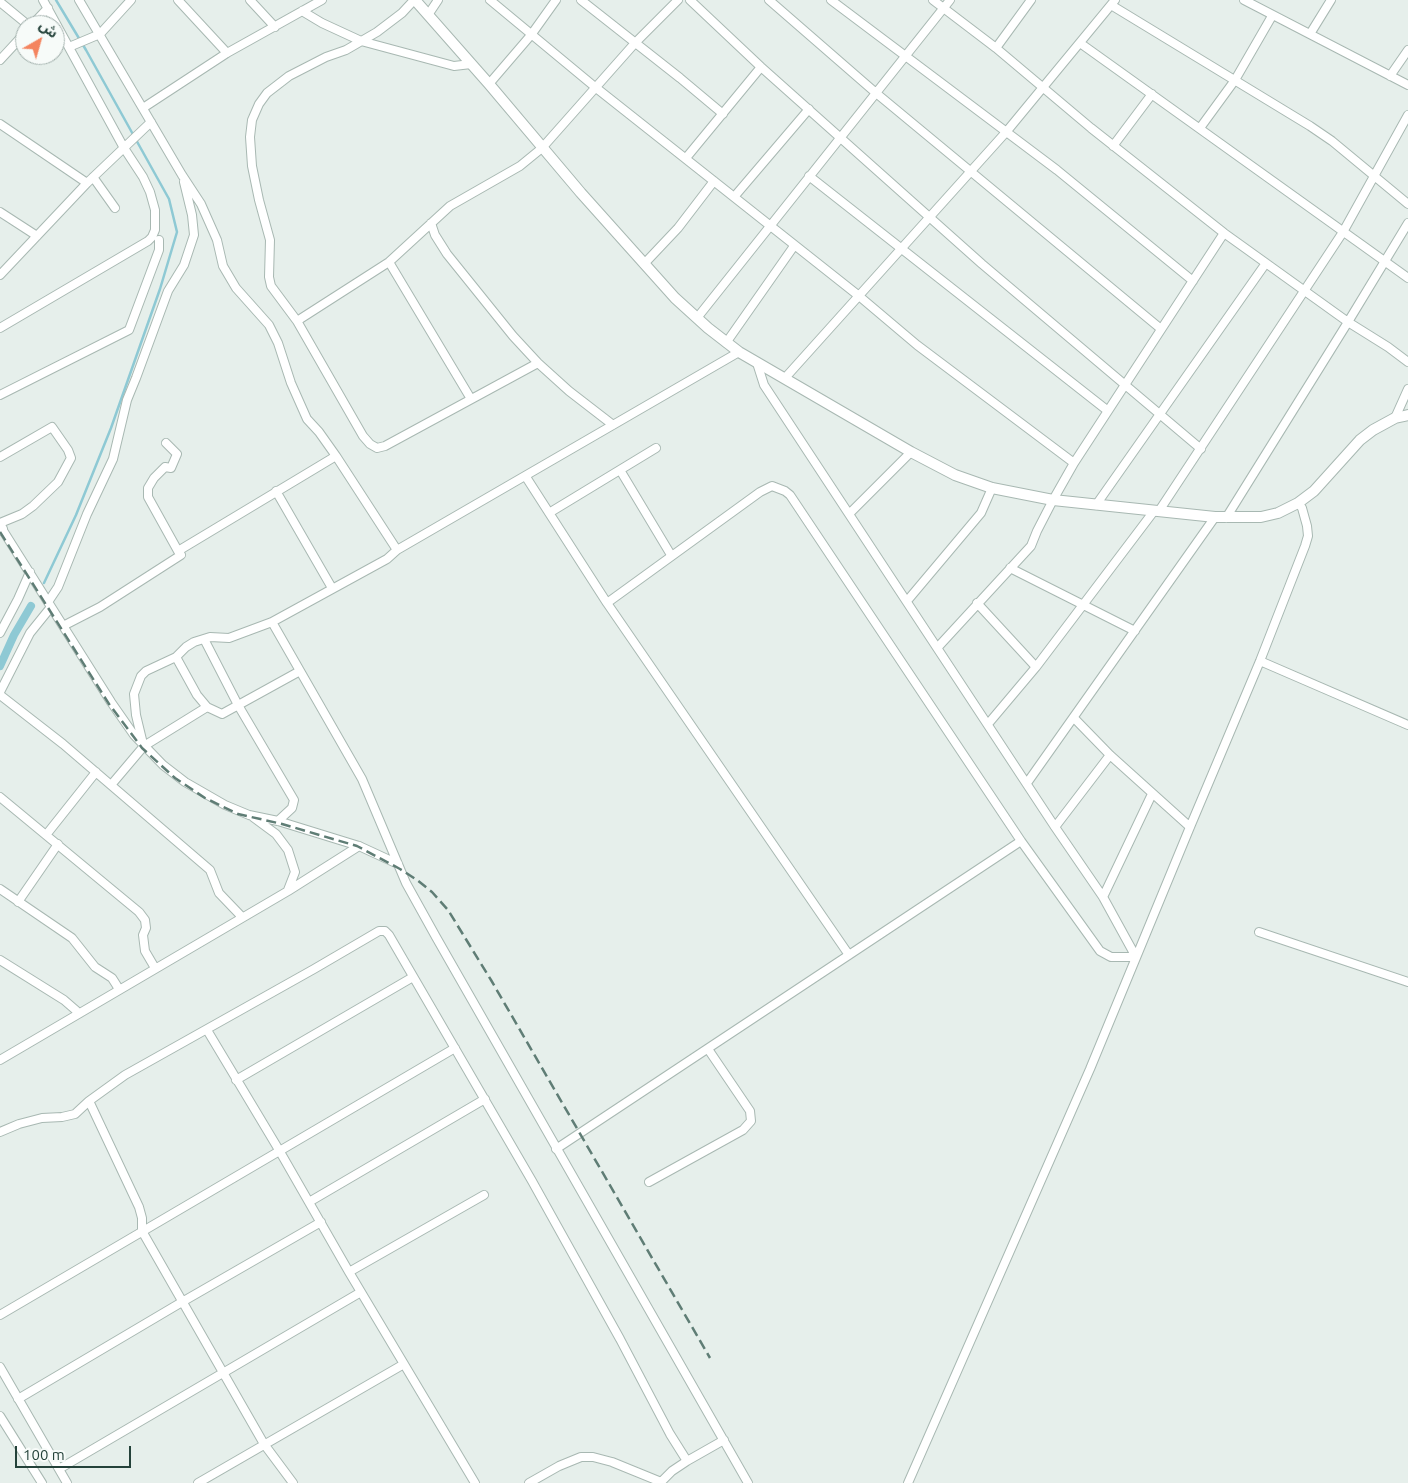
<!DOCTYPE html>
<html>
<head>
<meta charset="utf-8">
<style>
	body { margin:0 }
	#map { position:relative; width:1408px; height:1483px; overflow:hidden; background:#e6efeb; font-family:Ubuntu,"Noto Sans Arabic",sans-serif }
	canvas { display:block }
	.north { position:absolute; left:15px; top:15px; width:50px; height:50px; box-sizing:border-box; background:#f7fbf9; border:1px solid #a3b1ad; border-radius:50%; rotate:38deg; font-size:14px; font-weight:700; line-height:20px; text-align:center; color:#24423a }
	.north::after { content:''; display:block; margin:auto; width:18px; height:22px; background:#f4845f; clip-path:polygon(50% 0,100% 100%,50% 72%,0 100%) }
	.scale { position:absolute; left:15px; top:1446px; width:116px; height:22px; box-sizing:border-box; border:2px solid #24423a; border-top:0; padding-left:6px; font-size:15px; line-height:18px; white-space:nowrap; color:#24423a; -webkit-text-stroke:4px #f7fbf9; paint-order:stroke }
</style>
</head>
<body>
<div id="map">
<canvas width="1408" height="1483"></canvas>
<div class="north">ش</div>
<div class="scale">100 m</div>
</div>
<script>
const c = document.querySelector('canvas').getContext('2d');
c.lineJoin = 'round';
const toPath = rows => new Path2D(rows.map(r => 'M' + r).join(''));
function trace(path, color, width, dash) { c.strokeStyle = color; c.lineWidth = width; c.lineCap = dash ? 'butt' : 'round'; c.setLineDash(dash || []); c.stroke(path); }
trace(toPath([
	[44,583,76,515,111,428,160,289,177,232,169,199,86,50,56,0]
]), '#8ec9d4', 2.5);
trace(toPath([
	[0,666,14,635,31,606]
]), '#8ec9d4', 8);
const minor = toPath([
	[79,0,182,175,201,204,217,240,223,266,236,288,269,325,278,343,291,383,307,419,319,432,336,456,397,550],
	[178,0,227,53],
	[250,0,275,27],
	[414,0,402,13,377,32,346,50,326,57,289,76,267,93,259,104,252,120,250,137,252,166,259,200,270,240,269,277,271,286,297,321,363,436,370,444,377,448,385,446,538,363],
	[490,0,595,87,859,296,917,345,1074,463],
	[581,0,680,78,723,114],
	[690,0,761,67,982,264,1201,449],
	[769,0,876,93,1161,329],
	[831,0,1057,170,1193,281],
	[933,0,996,48,1091,128,1224,233,1348,322,1388,347,1408,362],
	[1244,0,1408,85],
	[0,2,28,25],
	[1111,5,1310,126,1332,141,1408,204],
	[302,11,322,23,361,41,454,66,471,64],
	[428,15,438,0],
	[32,25,48,8],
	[1310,34,1331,0],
	[1080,43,1408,278],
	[69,47,100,34,131,0],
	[996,48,1031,0],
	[0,60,25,33],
	[1390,76,1408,50],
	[489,84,531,35,556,0],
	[143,108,227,53,322,0],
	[0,124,87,183],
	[1200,128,1235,80,1272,16],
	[1113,146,1152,94],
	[686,158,761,67],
	[809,176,1108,411],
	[93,177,115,208],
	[734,197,809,109],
	[0,212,37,236],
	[431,223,435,235,447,254,513,336,538,363,569,391,613,425],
	[389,262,471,399],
	[644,264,678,228,714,181],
	[0,275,87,183,151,122],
	[697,318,950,0],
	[297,321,389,262,450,206,520,166,542,148,635,43,678,0],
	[0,328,148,241,152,237,155,230,155,210,150,192,143,177,124,148,43,0],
	[726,343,794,246],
	[739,352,397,550,387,559,272,622,362,779,406,883,436,937,748,1483],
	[785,378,1007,131,1115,0],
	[0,395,129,330,159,250,159,240],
	[1395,418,1408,389],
	[166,443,177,454,171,468,165,467,154,478,148,488,148,497,178,551],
	[0,457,52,427,68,450,71,458,58,482,33,506,22,514,0,523],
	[620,470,671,555],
	[526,477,607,603,849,955],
	[276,491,332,588],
	[1096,505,1266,263],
	[1159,511,1343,232,1408,115],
	[549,513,656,448],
	[850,513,911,452],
	[1226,518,1348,322,1408,223],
	[2,529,111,702,134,735,163,765,185,782,225,805,249,815,278,821,359,846,398,864],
	[1010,568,1135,631],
	[907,601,981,513,992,488],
	[48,602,58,587,87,514,113,459,127,400,136,378,168,291,184,265,194,235,192,215,184,182],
	[607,603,760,492,772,486,785,491,790,495,1021,841,1100,951,1111,957,1136,957,1103,897,1055,827,764,385,757,363],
	[977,603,1036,667],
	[63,626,100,607,181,555,178,551,336,456],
	[0,633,18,599,30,572],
	[204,639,238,705,294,800,292,808,278,821],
	[938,647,1031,546,1037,531,1053,500,1074,463,1224,233],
	[176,657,197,695,207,707,222,714,300,671],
	[1260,661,1408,725],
	[0,692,30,633,51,607],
	[0,695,63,744,210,870,219,893,242,917],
	[1074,718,1110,755,1190,827],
	[988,724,1036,667,1154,511],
	[143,744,136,715,134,694,141,676,146,671,176,657,186,647,194,642,210,637,229,638,272,622],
	[1027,783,1215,517],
	[111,785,144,746,207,707],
	[0,797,139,912,145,920,146,928,143,935,145,951,155,968],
	[253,817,276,834,288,850,295,872,288,890],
	[1055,827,1110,755],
	[46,835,96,772],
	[0,889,72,938,95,967,112,978,119,989],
	[1103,897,1152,794],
	[18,902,58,844],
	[1259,932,1408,982],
	[0,960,64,1000,79,1013],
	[207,1030,279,1150,349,1272,475,1483],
	[0,1060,288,891,359,846],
	[236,1080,413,977],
	[89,1101,139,1207,142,1218,142,1231,264,1444,293,1483],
	[0,1132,19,1124,42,1118,62,1117,75,1114,89,1101,125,1075,314,969,379,931,385,931,389,935,532,1181,620,1339,670,1434,687,1461],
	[556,1149,1021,841],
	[649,1182,743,1130,751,1121,750,1111,708,1049],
	[309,1202,485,1099],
	[349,1272,484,1195],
	[0,1315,455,1048],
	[0,1367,67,1483],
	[18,1399,182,1302,321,1222],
	[0,1416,42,1483],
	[59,1469,361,1292],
	[198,1483,404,1364],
	[529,1483,559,1466,581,1457,593,1457,612,1462,661,1482],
	[660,1483,672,1471,687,1461,724,1440],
	[908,1483,1090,1069,1190,827,1260,661,1305,546,1308,536,1307,526,1302,508,1298,503]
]);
const tertiary = toPath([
	[415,0,489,84,581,193,675,298,708,328,739,352,911,452,955,475,992,488,1053,500,1215,517,1261,517,1278,513,1298,503,1314,491,1360,440,1373,430,1395,418,1408,415],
	[0,526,2,529,0,530]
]);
trace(minor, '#a8b8b2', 10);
trace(tertiary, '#a8b8b2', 12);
trace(minor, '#fff', 8);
trace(tertiary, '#fff', 10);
trace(toPath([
	[0,532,109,704,142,748,175,778,205,798,238,814,282,824,357,846,400,869,417,880,432,892,448,910,491,980,710,1358]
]), '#5f7d75', 2.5, [10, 5]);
</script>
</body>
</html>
